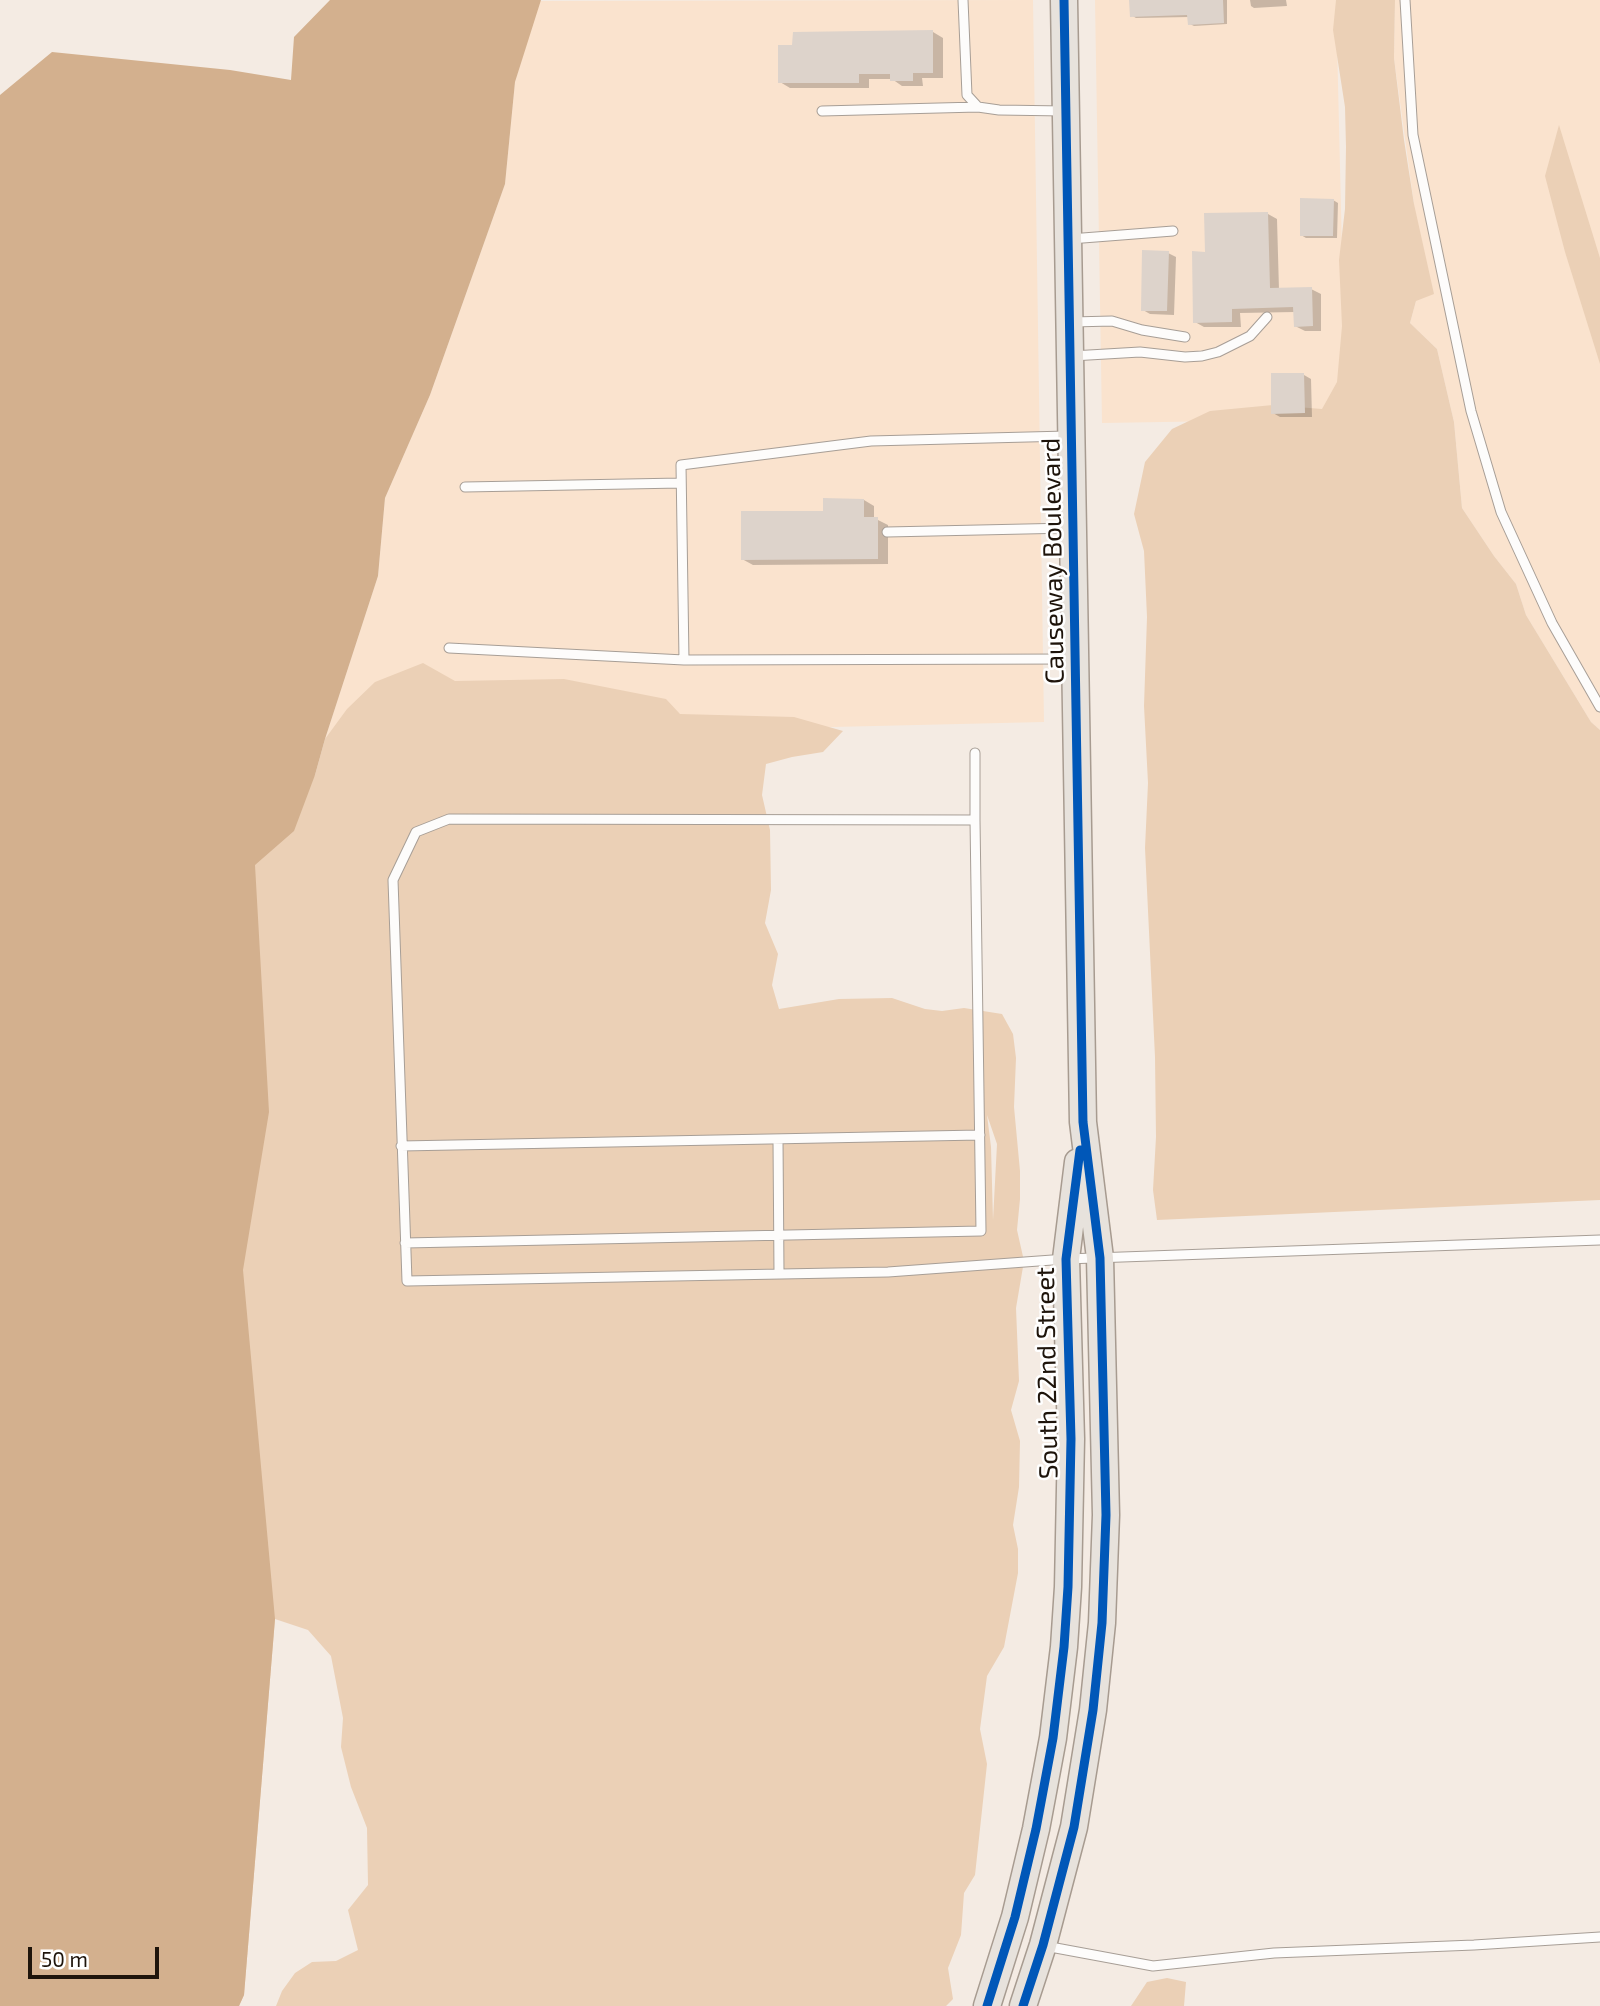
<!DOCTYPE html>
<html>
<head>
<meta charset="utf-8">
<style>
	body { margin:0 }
	#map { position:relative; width:1600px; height:2006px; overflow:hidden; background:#f4ebe3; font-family:"Exo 2",sans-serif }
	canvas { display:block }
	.scale { position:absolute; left:28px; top:1947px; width:131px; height:32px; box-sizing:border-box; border:4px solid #1e140b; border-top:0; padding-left:9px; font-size:21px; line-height:24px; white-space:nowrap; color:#1e140b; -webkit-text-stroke:5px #fff; paint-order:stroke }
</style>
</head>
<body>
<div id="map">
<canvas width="1600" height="2006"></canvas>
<div class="scale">50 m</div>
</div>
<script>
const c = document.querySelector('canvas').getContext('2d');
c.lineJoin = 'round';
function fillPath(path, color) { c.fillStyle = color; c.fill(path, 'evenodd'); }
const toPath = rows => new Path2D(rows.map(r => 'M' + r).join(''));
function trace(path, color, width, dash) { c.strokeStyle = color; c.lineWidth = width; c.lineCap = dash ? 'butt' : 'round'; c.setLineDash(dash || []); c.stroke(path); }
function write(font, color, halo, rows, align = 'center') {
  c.font = font + ' "Exo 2",sans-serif'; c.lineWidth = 5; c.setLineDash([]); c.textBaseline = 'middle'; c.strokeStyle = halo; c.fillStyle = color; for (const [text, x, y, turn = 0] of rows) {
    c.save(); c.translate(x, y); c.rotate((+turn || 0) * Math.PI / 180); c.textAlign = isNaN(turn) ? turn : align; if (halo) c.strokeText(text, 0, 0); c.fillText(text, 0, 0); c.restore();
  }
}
fillPath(toPath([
	[1033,0,1044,722,325,739,378,576,385,498,430,395,505,184,515,82,539,1],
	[1095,0,1336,0,1346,419,1102,423],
	[1395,0,1600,0,1600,730,1591,722,1526,615,1516,584,1494,556,1462,508,1454,422,1437,349,1410,323,1416,301,1414,204,1394,58]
]), '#fae3ce');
fillPath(toPath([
	[1336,0,1395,0,1394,58,1404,140,1414,204,1434,294,1416,301,1410,323,1437,349,1454,422,1462,508,1494,556,1516,584,1526,615,1591,722,1600,730,1600,1200,1157,1220,1153,1190,1156,1137,1155,1057,1145,848,1148,783,1144,706,1147,617,1144,551,1134,514,1145,462,1172,429,1210,411,1273,405,1322,409,1337,382,1342,326,1339,260,1345,209,1346,147,1345,107,1333,30],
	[1559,125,1600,258,1600,364,1565,252,1545,176],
	[423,663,455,681,564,679,666,699,680,714,794,717,843,731,823,752,792,757,766,764,762,795,770,830,771,890,765,923,778,954,772,985,779,1009,839,999,892,998,925,1009,942,1011,964,1008,1002,1014,1013,1034,1016,1058,1014,1107,1020,1171,1020,1199,1017,1230,1024,1261,1016,1308,1019,1381,1011,1410,1020,1441,1019,1487,1013,1525,1018,1549,1018,1573,1004,1647,987,1676,980,1729,987,1764,975,1875,964,1893,961,1935,948,1968,953,1999,946,2006,276,2006,282,1991,295,1973,312,1962,336,1961,358,1950,348,1910,368,1885,367,1828,351,1787,341,1747,343,1718,331,1656,308,1630,275,1619,244,1995,239,2006,0,2006,0,1197,315,775,325,739,347,709,375,682],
	[987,1115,997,1144,993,1220,991,1147],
	[1167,1978,1186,1982,1184,2006,1131,2006,1147,1982]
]), '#ebd0b6');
fillPath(toPath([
	[330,0,541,0,515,82,505,184,430,395,385,498,378,576,325,739,315,775,294,831,255,865,269,1112,243,1270,275,1619,244,1995,239,2006,0,2006,0,95,52,52,230,70,291,80,294,37]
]), '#d3b08e');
fillPath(toPath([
	[1131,0,1227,0,1227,24,1194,26,1190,24,1189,17,1136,18,1131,15],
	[1250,0,1286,0,1287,6,1254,8,1251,6],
	[933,32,943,38,943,78,922,78,923,86,902,86,892,79,869,79,869,88,790,88,780,82],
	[1333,200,1338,203,1337,238,1306,238,1301,235],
	[1268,214,1277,219,1279,290,1311,289,1321,294,1321,331,1305,331,1295,326,1295,312,1240,313,1241,327,1204,327,1195,322,1207,254],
	[1168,253,1176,257,1174,315,1150,314,1143,310],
	[1304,375,1311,379,1312,417,1280,417,1273,413],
	[864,500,874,506,874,518,888,525,888,564,753,565,742,559,824,513]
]), '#0003');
fillPath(toPath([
	[1129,0,1223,0,1224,23,1188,25,1187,15,1130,17],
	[933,30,933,73,913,73,913,81,890,81,890,74,859,74,859,83,778,83,778,45,792,45,793,32],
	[1300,198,1334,199,1333,236,1300,236],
	[1268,212,1270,288,1312,287,1313,326,1294,327,1293,307,1232,309,1232,322,1193,323,1192,251,1205,252,1204,213],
	[1142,250,1169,251,1167,311,1141,311],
	[1271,373,1304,373,1305,413,1271,414],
	[823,498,864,499,864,517,878,517,878,559,741,560,741,511,823,511]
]), '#ddd3cb');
const lane = toPath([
	[963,0,967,95,978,107,999,110,1064,111],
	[1405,0,1413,135,1471,411,1501,512,1552,623,1600,707],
	[822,111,978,107],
	[1070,239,1173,231],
	[1072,322,1112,321,1142,330,1185,337],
	[1072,356,1140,352,1185,357,1202,356,1218,352,1250,336,1267,317],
	[1067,436,871,441,681,465,684,660,1074,659],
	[465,487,681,483],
	[887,532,1071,528],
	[449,648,684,660],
	[975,753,975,820,449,819,416,832,393,880,407,1281,888,1272,1066,1259,1600,1240],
	[778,1140,779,1273],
	[401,1146,980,1135],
	[405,1243,981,1231,975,820],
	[1045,1946,1153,1966,1274,1953,1474,1945,1600,1937]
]);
const primary = toPath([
	[987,2006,1015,1917,1036,1829,1053,1738,1064,1647,1068,1587,1071,1439,1066,1259,1078,1162],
	[1023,2006,1043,1945,1074,1827,1093,1710,1102,1623,1106,1515,1100,1258,1083,1122,1064,0]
]);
trace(lane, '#a79e96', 11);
trace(primary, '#a79b90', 29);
trace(lane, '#fdfcfb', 9);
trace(primary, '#e7e2dc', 26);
trace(toPath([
	[987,2006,1015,1917,1036,1829,1053,1738,1064,1647,1068,1587,1071,1439,1066,1259,1080,1150],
	[1023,2006,1043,1945,1074,1827,1093,1710,1102,1623,1106,1515,1100,1258,1083,1122,1064,0]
]), '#0057b8', 9);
write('26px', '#1e140b', '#fff', [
	["Causeway Boulevard",1053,561,-91],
	["South 22nd Street",1047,1373,-91]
]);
</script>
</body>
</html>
